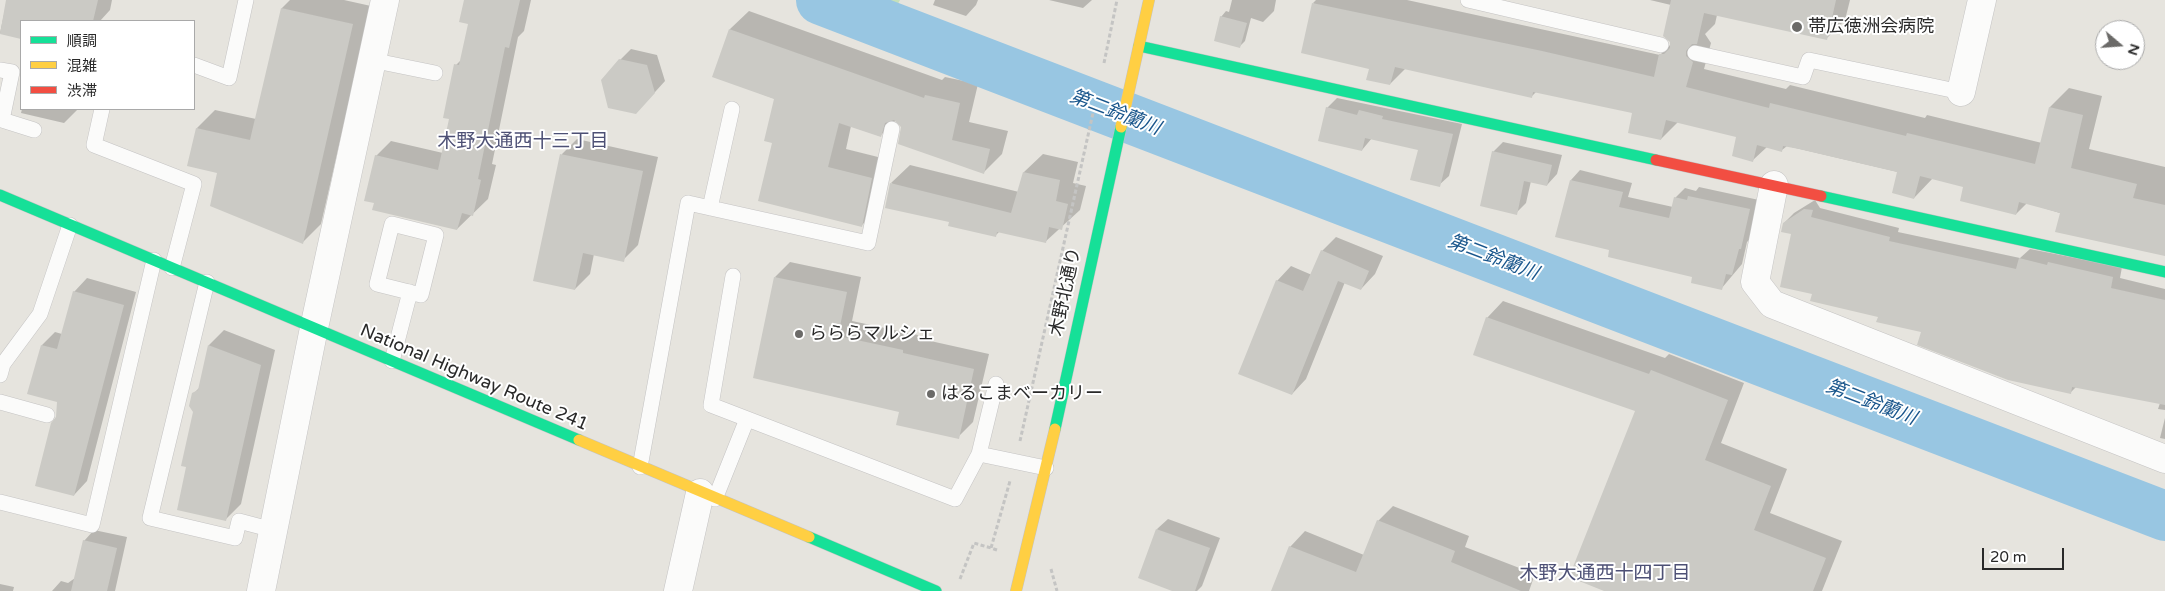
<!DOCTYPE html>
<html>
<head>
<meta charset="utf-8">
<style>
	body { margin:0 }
	#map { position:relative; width:2165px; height:591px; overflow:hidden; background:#e6e4de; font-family:"Varela Round","Noto Sans JP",sans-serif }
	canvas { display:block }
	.legend { position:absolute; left:20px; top:20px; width:175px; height:90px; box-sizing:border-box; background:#fff; border:1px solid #a9a9a9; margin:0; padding:6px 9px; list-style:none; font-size:15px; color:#292929 }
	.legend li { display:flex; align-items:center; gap:10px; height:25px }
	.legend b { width:25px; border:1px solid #a9a9a9 }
	.north { position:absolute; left:2095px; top:20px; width:50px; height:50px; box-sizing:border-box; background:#fff; border:1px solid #a9a9a9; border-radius:50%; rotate:108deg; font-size:14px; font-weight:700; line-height:20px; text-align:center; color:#292929 }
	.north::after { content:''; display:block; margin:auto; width:18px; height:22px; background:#6b6a68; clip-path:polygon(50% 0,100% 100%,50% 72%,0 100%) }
	.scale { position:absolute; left:1982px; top:548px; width:82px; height:22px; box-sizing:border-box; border:2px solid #292929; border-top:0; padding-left:6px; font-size:15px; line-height:18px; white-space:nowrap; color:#292929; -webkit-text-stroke:4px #fff; paint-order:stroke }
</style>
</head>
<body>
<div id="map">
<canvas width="2165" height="591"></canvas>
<ul class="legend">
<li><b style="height:6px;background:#16e098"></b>順調</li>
<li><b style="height:6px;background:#ffcf43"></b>混雑</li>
<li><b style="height:6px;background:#f24e42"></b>渋滞</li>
</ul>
<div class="north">N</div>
<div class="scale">20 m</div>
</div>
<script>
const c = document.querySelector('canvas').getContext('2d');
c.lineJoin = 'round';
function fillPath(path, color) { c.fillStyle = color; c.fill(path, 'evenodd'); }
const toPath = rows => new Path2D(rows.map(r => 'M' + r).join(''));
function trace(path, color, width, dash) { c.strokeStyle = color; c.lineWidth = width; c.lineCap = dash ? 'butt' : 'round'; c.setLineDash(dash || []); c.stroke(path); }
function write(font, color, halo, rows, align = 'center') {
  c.font = font + ' "Varela Round","Noto Sans JP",sans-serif'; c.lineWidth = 4; c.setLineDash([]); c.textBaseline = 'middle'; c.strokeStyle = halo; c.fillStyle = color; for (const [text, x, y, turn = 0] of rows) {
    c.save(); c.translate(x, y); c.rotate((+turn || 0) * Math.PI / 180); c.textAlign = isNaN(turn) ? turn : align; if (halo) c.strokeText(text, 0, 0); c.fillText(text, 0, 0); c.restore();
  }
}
fillPath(toPath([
	[858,0,900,0,893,13]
]), '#c5e0ba');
fillPath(toPath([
	[7,0,112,0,110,10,100,21,21,21,21,37,0,33],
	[290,0,344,0,371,6,321,224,303,242,219,172,197,128,215,110,256,119,282,8],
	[465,0,531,0,524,31,518,37,492,164,496,165,488,199,457,229,376,156,391,141,443,153,450,118,456,65,461,60,469,23],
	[935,0,978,0,976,5,966,16,933,5],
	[1049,0,1092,0,1083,8],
	[1232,0,1276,0,1274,11,1263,22,1251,18,1245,41,1240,46,1221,17,1226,11,1229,12],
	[1316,0,1407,0,1660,55,1671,44,1671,5,1650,0,1850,0,1845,20,1826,39,1717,15,1715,24,1705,34,1711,43,1704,69,1786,89,1790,85,1925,118,1927,115,2042,143,2050,107,2069,88,2102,96,2089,149,2165,167,2165,245,2027,203,2016,214,1965,186,1933,178,1914,198,1898,172,1787,146,1782,150,1767,147,1753,160,1738,136,1678,122,1661,139,1634,112,1537,91,1531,97,1406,68,1390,84,1370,68,1313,3],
	[749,11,942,80,945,77,978,84,969,122,1008,131,1002,154,984,172,902,126,896,120,880,136,851,126,846,149,890,160,880,207,861,226,774,142,775,99,714,76,730,29],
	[631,49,657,55,665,81,646,102,620,60],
	[1337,98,1462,124,1449,176,1439,185,1419,149,1372,138,1362,150,1327,108],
	[22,109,78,109,64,123,21,113],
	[577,139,658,157,638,245,623,260,594,254,590,274,575,289,562,154],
	[1503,142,1562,155,1557,174,1547,185,1531,181,1526,203,1516,213,1493,152],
	[1043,154,1078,162,1073,183,1086,186,1080,210,1045,242,1000,231,996,235,950,221,891,183,910,165,1019,192,1024,172],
	[1580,170,1632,183,1628,197,1673,207,1675,198,1685,188,1696,191,1699,187,1759,200,1751,238,1747,242,1742,264,1721,289,1694,276,1611,250,1571,180],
	[1815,200,1820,208,1899,228,1898,232,2020,258,2030,249,2122,267,2120,278,2165,289,2165,410,2158,409,2160,403,2077,386,2070,393,1922,331,1814,293,1793,233,1784,223,1794,213],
	[1336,237,1383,256,1375,274,1361,289,1345,282,1306,379,1292,394,1277,281,1291,266,1312,275,1322,251],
	[790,262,861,277,852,321,918,335,917,338,989,354,973,422,958,437,901,411,775,277],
	[87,278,136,292,87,481,74,495,57,417,58,401,42,345,55,332,62,334,74,292],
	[1503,301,1665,358,1669,354,1744,383,1721,443,1787,469,1770,513,1842,541,1822,591,1606,591,1636,411,1487,318],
	[224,330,275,350,241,504,226,519,188,466,194,412,193,394,200,387,209,345],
	[2165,418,2165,439,2160,438],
	[1393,506,1469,536,1465,547,1535,574,1529,591,1272,591,1290,547,1305,531,1364,555,1378,521],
	[1168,519,1220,538,1202,586,1197,591,1176,591,1157,529],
	[94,530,127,537,115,591,52,591,61,581,68,583,75,578,84,541],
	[0,584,14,587,13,591,0,591]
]), '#0003');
trace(toPath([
	[821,0,2165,516]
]), '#98c6e2', 50);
fillPath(toPath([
	[6,0,98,0,93,21,21,21,21,39,0,34],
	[464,0,520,0,509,48,505,47,478,179,481,180,473,216,462,213,457,230,372,210,374,203,364,201,375,155,438,170,449,119,443,118,447,98,454,64,459,65,468,24,459,22],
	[1671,0,1836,0,1827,40,1704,13,1697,44,1692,44,1686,51,1686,56,1693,62,1686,87,1769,108,1770,103,1906,136,1907,133,2035,164,2049,107,2083,115,2071,168,2137,184,2133,198,2165,205,2165,256,2055,232,2060,213,2019,202,2016,215,1960,201,1963,187,1920,176,1914,199,1892,193,1897,172,1799,149,1783,146,1782,152,1757,145,1753,162,1732,156,1736,137,1666,120,1661,140,1628,133,1632,113,1533,92,1532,98,1395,67,1390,85,1366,80,1369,69,1301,53,1312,3,1542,51,1654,77,1659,54,1664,54,1670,48,1670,42,1663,36],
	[281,8,353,24,303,244,210,206,217,173,187,166,196,128,250,140],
	[1220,16,1247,23,1240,48,1214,41],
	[729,29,924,98,925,95,960,103,952,140,990,149,984,174,898,144,901,127,894,120,885,123,881,137,839,123,828,167,872,178,862,227,758,201,772,143,764,141,774,99,712,77],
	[619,59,647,65,655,93,636,114,608,108,601,80],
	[1326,107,1357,115,1359,110,1383,116,1382,119,1453,134,1440,187,1410,180,1418,150,1365,138,1362,151,1318,141],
	[1492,151,1552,165,1547,186,1524,181,1517,215,1480,206],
	[560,154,643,171,624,262,583,253,575,290,533,281],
	[1023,172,1060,180,1056,201,1068,204,1062,230,1049,227,1046,243,997,232,996,237,948,226,949,222,885,208,890,183,1011,213],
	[1570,180,1623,192,1619,207,1669,218,1674,197,1687,200,1688,196,1750,209,1741,249,1739,249,1732,275,1726,274,1722,290,1691,283,1692,277,1608,257,1609,250,1555,237],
	[1804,209,1813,210,1811,217,1890,237,1889,241,2016,269,2019,258,2047,265,2048,262,2113,277,2111,288,2165,300,2165,405,2072,387,2071,394,2008,380,1917,345,1921,332,1876,322,1878,317,1810,301,1812,294,1780,287,1791,234,1781,232,1783,223],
	[1321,250,1369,271,1361,290,1338,281,1292,395,1238,374,1276,280,1303,291],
	[774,277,847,292,838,336,903,350,903,353,974,369,959,439,896,425,899,412,753,378],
	[73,291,124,305,74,496,35,486,51,423,56,417,57,402,27,394,41,345,57,349],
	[1486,317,1649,374,1651,370,1728,400,1705,460,1771,486,1754,530,1826,558,1813,591,1604,591,1569,577,1635,411,1473,355],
	[208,345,261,365,226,521,177,510,186,467,181,466,193,412,189,406,192,393,198,390],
	[1377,520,1455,551,1451,562,1521,591,1271,591,1289,546,1356,572],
	[1156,529,1210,548,1195,591,1172,591,1138,578],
	[83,540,117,548,107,591,71,591]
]), '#cbcac5');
const lane = toPath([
	[1468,0,1661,45],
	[1695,53,1803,77,1809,60,1961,92],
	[371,60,435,73],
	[194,65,229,78,246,0],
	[0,70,12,72,2,120,34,130],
	[102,109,94,145,194,184,172,268],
	[710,208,732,109],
	[392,224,436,235,421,295,377,284,392,224],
	[733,276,711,405,955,499,979,454,996,384],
	[207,282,150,518,235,538,239,521,273,530],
	[392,361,410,292],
	[0,375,3,364,40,314,70,225],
	[0,402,47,415],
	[979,454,1046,468],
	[640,467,688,203,868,243,892,129],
	[715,499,747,419],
	[0,502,92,525,154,260]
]);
const street = toPath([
	[1961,92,1982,0],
	[1774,185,1755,282,1772,304,2165,459],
	[261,591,314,328,385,0],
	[678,591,700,493]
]);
const fast = toPath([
	[1139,46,1656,160],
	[0,195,579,440],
	[1821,196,2165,272],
	[1055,429,1121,127],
	[809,537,936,591]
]);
const slow = toPath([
	[1121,127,1149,0],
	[579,440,809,537],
	[1016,591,1055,429]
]);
const jam = toPath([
	[1656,160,1821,196]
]);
trace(lane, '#c4c3c3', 16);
trace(street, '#c4c3c3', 29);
trace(fast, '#c4c3c3', 12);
trace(slow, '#c4c3c3', 12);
trace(jam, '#c4c3c3', 12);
trace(toPath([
	[1104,63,1117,0],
	[1020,441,1093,113],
	[997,550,991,548,1010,481],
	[1051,569,1057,591],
	[960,579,974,543,991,548]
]), '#c4c4c3', 3, [4, 2.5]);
trace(lane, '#fbfbfa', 15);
trace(street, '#fbfbfa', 28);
trace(fast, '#16e098', 11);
trace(slow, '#ffcf43', 11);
trace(jam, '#f24e42', 11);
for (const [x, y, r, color] of [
	[1797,27,6,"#6b6a68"],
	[799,334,5,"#6b6a68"],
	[931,394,5,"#6b6a68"]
]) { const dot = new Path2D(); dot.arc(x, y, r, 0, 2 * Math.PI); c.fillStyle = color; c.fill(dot); trace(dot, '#fff', 2); }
write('18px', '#292929', '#fff', [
	["帯広徳洲会病院",1808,27],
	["らららマルシェ",809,334],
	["はるこまベーカリー",941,394]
], 'left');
write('18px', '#292929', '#fff', [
	["木野北通り",1066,292,-78],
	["National Highway Route 241",474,378,23]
]);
write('italic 19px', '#19568c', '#fff', [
	["第二鈴蘭川",1115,113,21],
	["第二鈴蘭川",1493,258,21],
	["第二鈴蘭川",1871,403,21]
]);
write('19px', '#4d5075', '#fff', [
	["木野大通西十三丁目",523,142],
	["木野大通西十四丁目",1605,574]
]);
</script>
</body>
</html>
